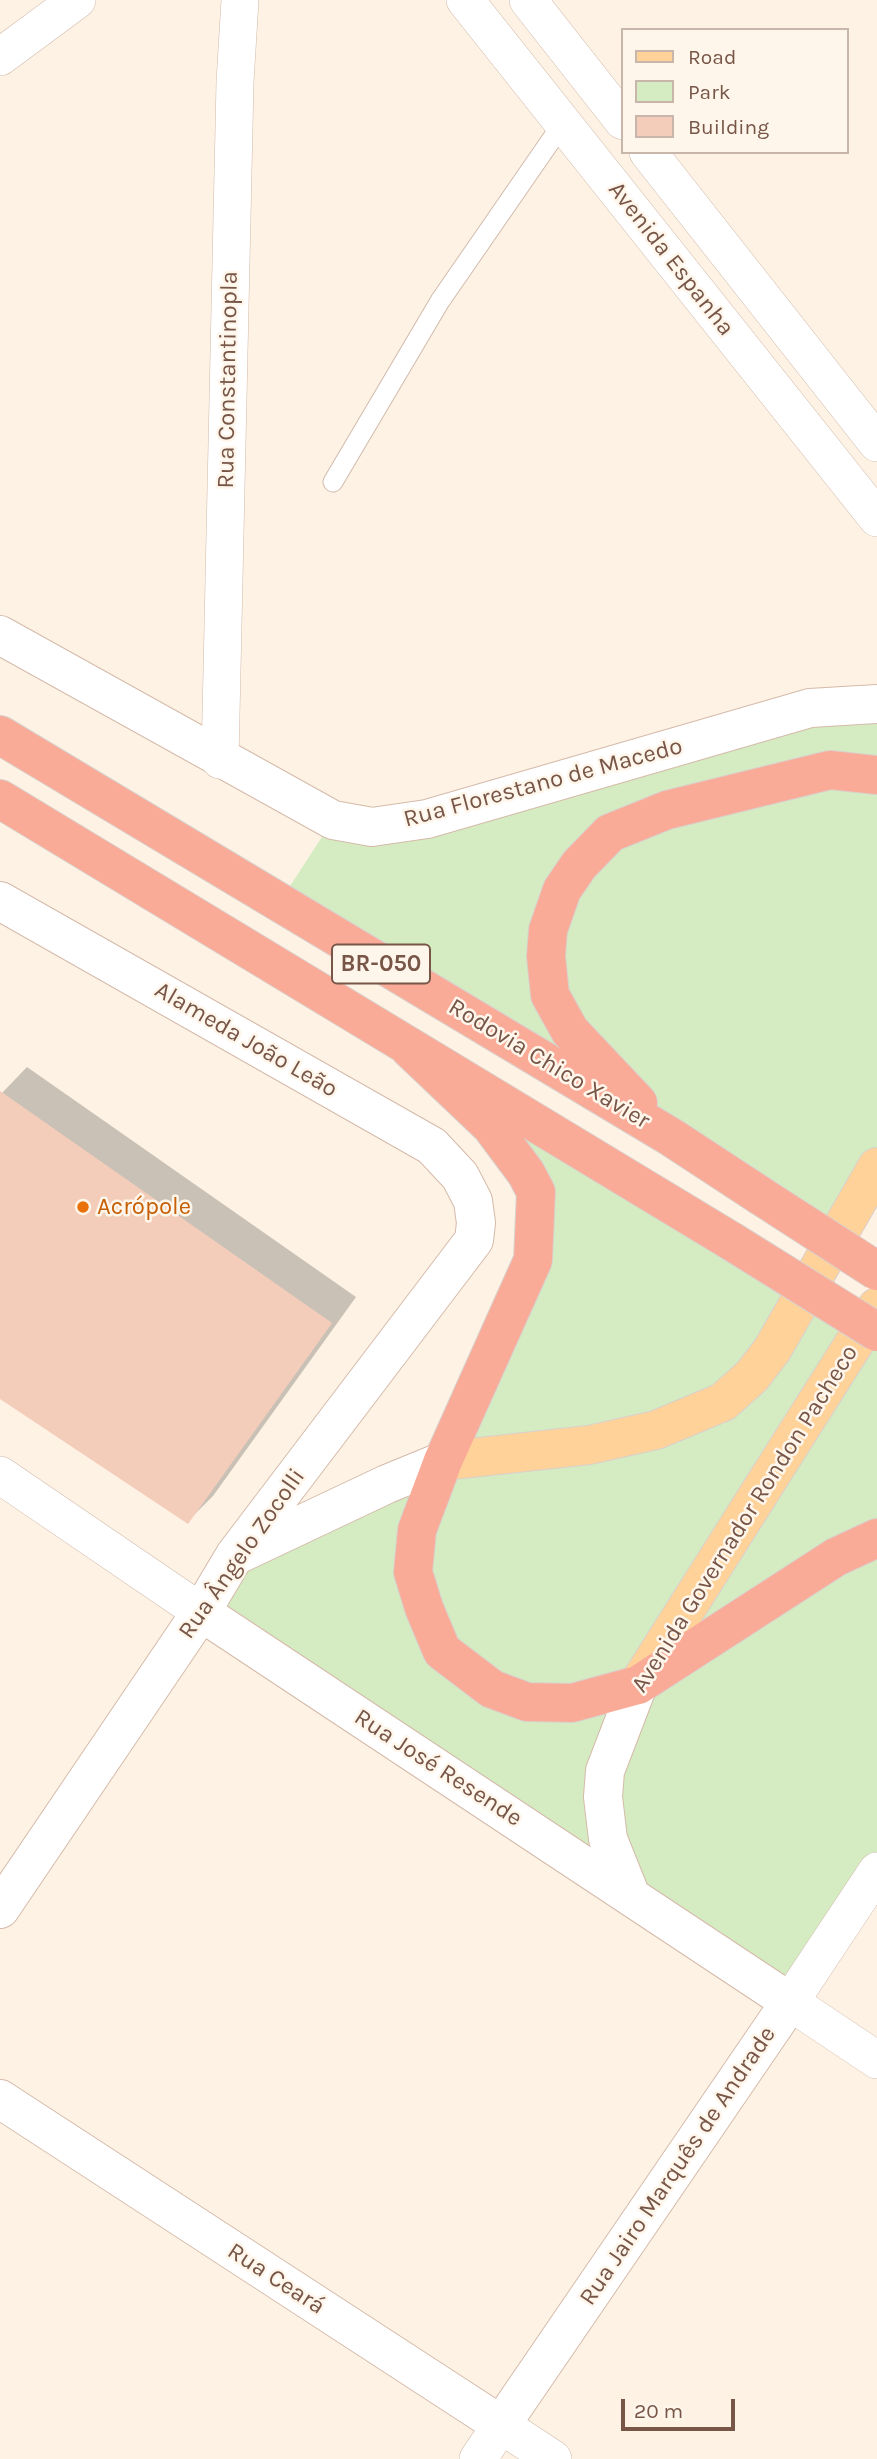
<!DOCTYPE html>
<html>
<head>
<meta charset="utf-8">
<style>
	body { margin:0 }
	#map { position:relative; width:877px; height:2459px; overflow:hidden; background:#fdf2e4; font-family:Karla,sans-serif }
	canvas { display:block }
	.legend { position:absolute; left:621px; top:28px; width:228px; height:126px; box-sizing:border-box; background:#fff6eb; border:2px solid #c9b6aa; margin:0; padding:9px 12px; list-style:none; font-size:21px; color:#775648 }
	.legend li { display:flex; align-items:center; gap:14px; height:35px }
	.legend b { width:35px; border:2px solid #c9b6aa }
	.scale { position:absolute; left:621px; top:2399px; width:114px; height:32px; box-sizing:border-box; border:4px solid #775648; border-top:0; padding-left:9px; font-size:21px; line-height:24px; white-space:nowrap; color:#775648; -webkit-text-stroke:5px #fff6eb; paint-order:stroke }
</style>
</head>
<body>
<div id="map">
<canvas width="877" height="2459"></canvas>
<ul class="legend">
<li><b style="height:9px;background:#ffd29a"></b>Road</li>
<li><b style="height:19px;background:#d5ecc2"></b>Park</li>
<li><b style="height:19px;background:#f4cdba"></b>Building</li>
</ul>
<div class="scale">20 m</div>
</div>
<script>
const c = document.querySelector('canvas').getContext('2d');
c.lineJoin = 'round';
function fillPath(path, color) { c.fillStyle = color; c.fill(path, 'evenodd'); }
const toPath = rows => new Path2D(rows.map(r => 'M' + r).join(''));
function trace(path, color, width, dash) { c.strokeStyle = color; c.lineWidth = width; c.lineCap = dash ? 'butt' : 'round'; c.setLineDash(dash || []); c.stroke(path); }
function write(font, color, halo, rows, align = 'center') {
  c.font = font + ' Karla,sans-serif'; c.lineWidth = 5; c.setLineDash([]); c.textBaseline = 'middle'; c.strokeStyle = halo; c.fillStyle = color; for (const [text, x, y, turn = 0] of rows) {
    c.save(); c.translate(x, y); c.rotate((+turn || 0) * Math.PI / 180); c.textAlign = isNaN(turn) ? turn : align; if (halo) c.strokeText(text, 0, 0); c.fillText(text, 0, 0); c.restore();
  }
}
fillPath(toPath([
	[877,704,877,1166,833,1243,279,903,333,820],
	[409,1048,877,1332,877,1871,790,2002,201,1612,235,1555,443,1461,536,1193]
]), '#d5ecc2');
fillPath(toPath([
	[27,1067,356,1297,213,1496,188,1521,0,1396,0,1095]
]), '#0003');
fillPath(toPath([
	[0,1091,332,1323,188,1524,0,1399]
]), '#f4cdba');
const lane = toPath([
	[333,482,440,301,563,123]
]);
const street = toPath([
	[465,0,877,518],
	[528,0,623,121],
	[0,57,77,0],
	[648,152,877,443],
	[220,760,235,82,240,0],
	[0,1475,201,1612],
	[877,1871,790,2002,877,2060],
	[478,2459,501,2425,553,2459]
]);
const secondary = toPath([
	[0,635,333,820,372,827,427,819,810,708,877,704],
	[0,901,432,1146,460,1176,473,1201,476,1223,474,1240,235,1555,201,1612,0,1909],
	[241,1553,387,1484,443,1461],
	[630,1894,608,1839,603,1797,605,1771,638,1685],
	[0,2099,501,2425,790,2002,201,1612]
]);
const primary = toPath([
	[443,1461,589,1445,656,1430,723,1402,752,1376,772,1350,877,1167],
	[638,1685,877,1307]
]);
const highway = toPath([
	[0,735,671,1137,761,1196],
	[0,799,731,1241],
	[409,1048,491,1126,526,1173,536,1192,533,1260,443,1461,417,1530,413,1572,424,1608,442,1651,492,1689,527,1702,572,1703,638,1685,836,1557,877,1538],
	[638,1103,570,1031,550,995,546,956,548,930,562,890,579,865,610,833,667,810,830,770,877,775]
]);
trace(lane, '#d1baac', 21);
trace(street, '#d1baac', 38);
trace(secondary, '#d5baaa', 40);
trace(primary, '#d9d0cc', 40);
trace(highway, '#d9d0cc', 40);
trace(lane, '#fff', 19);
trace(street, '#fff', 37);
trace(secondary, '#fff', 38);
trace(primary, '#ffd29a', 38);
trace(highway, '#faab98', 38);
const highwayBridge = toPath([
	[761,1196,877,1271],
	[731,1241,877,1332]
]);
trace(highwayBridge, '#d9d0cc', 40, []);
trace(highwayBridge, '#faab98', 38);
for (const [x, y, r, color] of [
	[83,1207,7,"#e8710a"]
]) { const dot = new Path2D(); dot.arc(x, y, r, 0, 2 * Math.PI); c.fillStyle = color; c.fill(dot); trace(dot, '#fff6eb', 2.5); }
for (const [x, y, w] of [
	[381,964,98]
]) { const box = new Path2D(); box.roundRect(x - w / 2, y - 19.5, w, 39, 5); c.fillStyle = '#fff6eb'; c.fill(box); trace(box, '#775648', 2); }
write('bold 23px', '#775648', null, [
	["BR-050",381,964]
]);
write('24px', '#775648', '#fff6eb', [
	["Avenida Espanha",671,259,52],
	["Rua Constantinopla",228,380,-89],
	["Rua Florestano de Macedo",543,783,-15],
	["Alameda João Leão",246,1040,30],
	["Rodovia Chico Xavier",549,1064,31],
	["Avenida Governador Rondon Pacheco",745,1519,-58],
	["Rua Ângelo Zocolli",242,1554,-55],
	["Rua José Resende",438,1768,33],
	["Rua Jairo Marquês de Andrade",678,2166,-56],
	["Rua Ceará",276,2279,33]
]);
write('24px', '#c56008', '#fff6eb', [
	["Acrópole",97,1207]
], 'left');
</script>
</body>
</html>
